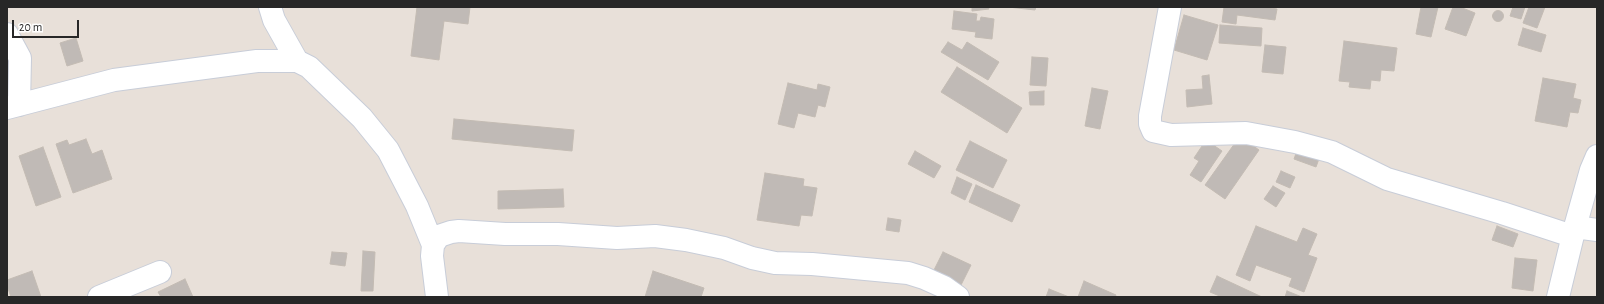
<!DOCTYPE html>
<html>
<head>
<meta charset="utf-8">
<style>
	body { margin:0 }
	#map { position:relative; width:1604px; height:304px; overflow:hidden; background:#e8e0d9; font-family:"Alegreya Sans",sans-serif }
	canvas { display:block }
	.frame { position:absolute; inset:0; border:8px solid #272727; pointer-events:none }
	.scale { position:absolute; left:12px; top:20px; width:67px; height:18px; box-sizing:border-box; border:2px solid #272727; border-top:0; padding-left:5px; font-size:12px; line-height:14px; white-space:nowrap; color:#272727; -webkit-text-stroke:3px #fff; paint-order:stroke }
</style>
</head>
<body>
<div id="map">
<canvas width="1604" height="304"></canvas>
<div class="frame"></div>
<div class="scale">20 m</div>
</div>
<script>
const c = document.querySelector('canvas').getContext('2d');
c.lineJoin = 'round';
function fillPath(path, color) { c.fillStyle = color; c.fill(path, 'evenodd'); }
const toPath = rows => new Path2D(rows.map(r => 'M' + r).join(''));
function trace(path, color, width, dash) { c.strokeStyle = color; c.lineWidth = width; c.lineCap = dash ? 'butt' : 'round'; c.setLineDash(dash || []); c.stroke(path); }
const building = toPath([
	[417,7,470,7,468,24,444,21,439,60,411,56,417,7],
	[972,7,988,7,989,9,972,11,972,7],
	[1008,7,1036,7,1035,10,1008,7],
	[1224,7,1265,7,1277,9,1275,20,1237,15,1236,24,1222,22,1224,7],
	[1421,7,1438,7,1431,37,1416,34,1421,7],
	[1453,7,1460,7,1475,13,1466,36,1445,29,1453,7],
	[1513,7,1525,7,1521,19,1510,16,1513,7],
	[1529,7,1545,7,1537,28,1523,23,1529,7],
	'1492.5 16a5.5 5.5 0 1 1 11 0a5.5 5.5 0 1 1-11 0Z',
	[954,11,977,14,976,21,980,21,981,17,994,19,992,39,975,37,976,32,952,29,954,11],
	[1184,15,1218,25,1207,60,1174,50,1184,15],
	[1220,25,1262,28,1261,46,1219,43,1220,25],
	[1523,28,1546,35,1541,52,1518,45,1523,28],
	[76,38,83,61,67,66,60,43,76,38],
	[1344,41,1397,48,1394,71,1381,70,1380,81,1371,80,1370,89,1349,87,1350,82,1339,81,1344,41],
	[948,42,962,50,967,42,999,62,988,80,941,52,948,42],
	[1265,45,1286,47,1283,74,1262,72,1265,45],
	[1032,57,1048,58,1046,86,1030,85,1032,57],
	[957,67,1022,108,1007,133,941,92,957,67],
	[1209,75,1212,104,1187,107,1186,90,1203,89,1202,76,1209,75],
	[1543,78,1576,84,1573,98,1581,100,1578,113,1570,112,1567,127,1535,121,1543,78],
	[788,83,817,90,818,84,830,87,825,107,818,105,815,117,798,113,794,128,778,124,788,83],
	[1092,88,1108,91,1100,129,1085,126,1092,88],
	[1044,91,1044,105,1030,105,1029,92,1044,91],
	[454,119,574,130,572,151,452,139,454,119],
	[1240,136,1259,150,1225,199,1205,185,1240,136],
	[86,139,92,154,102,150,112,179,73,193,56,144,67,140,69,145,86,139],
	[1206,140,1222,151,1201,182,1190,175,1199,161,1194,158,1206,140],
	[970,141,1007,160,993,188,956,170,970,141],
	[43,147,61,197,36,206,19,156,43,147],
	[1298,148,1320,156,1316,167,1294,159,1298,148],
	[915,151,941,166,934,178,908,164,915,151],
	[1281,171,1295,177,1290,188,1276,182,1281,171],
	[765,173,804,179,803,186,817,188,812,216,801,215,799,226,757,220,765,173],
	[957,177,972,184,965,200,951,193,957,177],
	[976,185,1020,205,1012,222,969,202,976,185],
	[1273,186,1285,193,1276,207,1264,199,1273,186],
	[563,189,564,207,498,209,498,191,563,189],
	[888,218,901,220,899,232,886,230,888,218],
	[1256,226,1297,242,1303,228,1317,234,1308,255,1317,258,1304,292,1289,286,1292,278,1256,265,1250,281,1236,275,1256,226],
	[1497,226,1518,234,1513,247,1492,240,1497,226],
	[363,251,375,252,373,291,361,291,363,251],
	[332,252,347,253,345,266,330,264,332,252],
	[943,252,971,265,960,287,932,274,943,252],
	[1515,258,1537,260,1533,291,1512,288,1515,258],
	[32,271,41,297,11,297,7,286,7,280,32,271],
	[653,271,704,288,701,297,645,297,653,271],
	[1217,276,1262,297,1222,297,1210,292,1217,276],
	[185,279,193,297,161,297,158,292,185,279],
	[1084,281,1116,295,1115,297,1078,297,1084,281],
	[1049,289,1069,297,1046,297,1049,289],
	[1287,291,1302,297,1285,297,1287,291]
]);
fillPath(building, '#c0bab6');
trace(building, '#c3bbb3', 1);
const minor = toPath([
	[270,7,274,20,297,61],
	[1170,7,1150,116,1150,124,1153,131,1171,135,1246,133,1295,142,1332,152,1387,179,1502,213,1572,236],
	[7,34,20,58,19,105],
	[7,108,114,80,257,61,297,61,309,67,362,118,388,150,417,206,433,245],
	[1575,227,1597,230],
	[99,297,160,272],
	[437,297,432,256,433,245,439,236,451,232,459,231,505,234,558,234,617,238,655,236,686,240,724,248,752,258,775,263,812,264,908,273,924,278,944,287,958,297],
	[1558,297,1575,227,1591,170,1597,156]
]);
trace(minor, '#c8cdd8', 24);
trace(minor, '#fff', 22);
</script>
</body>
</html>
